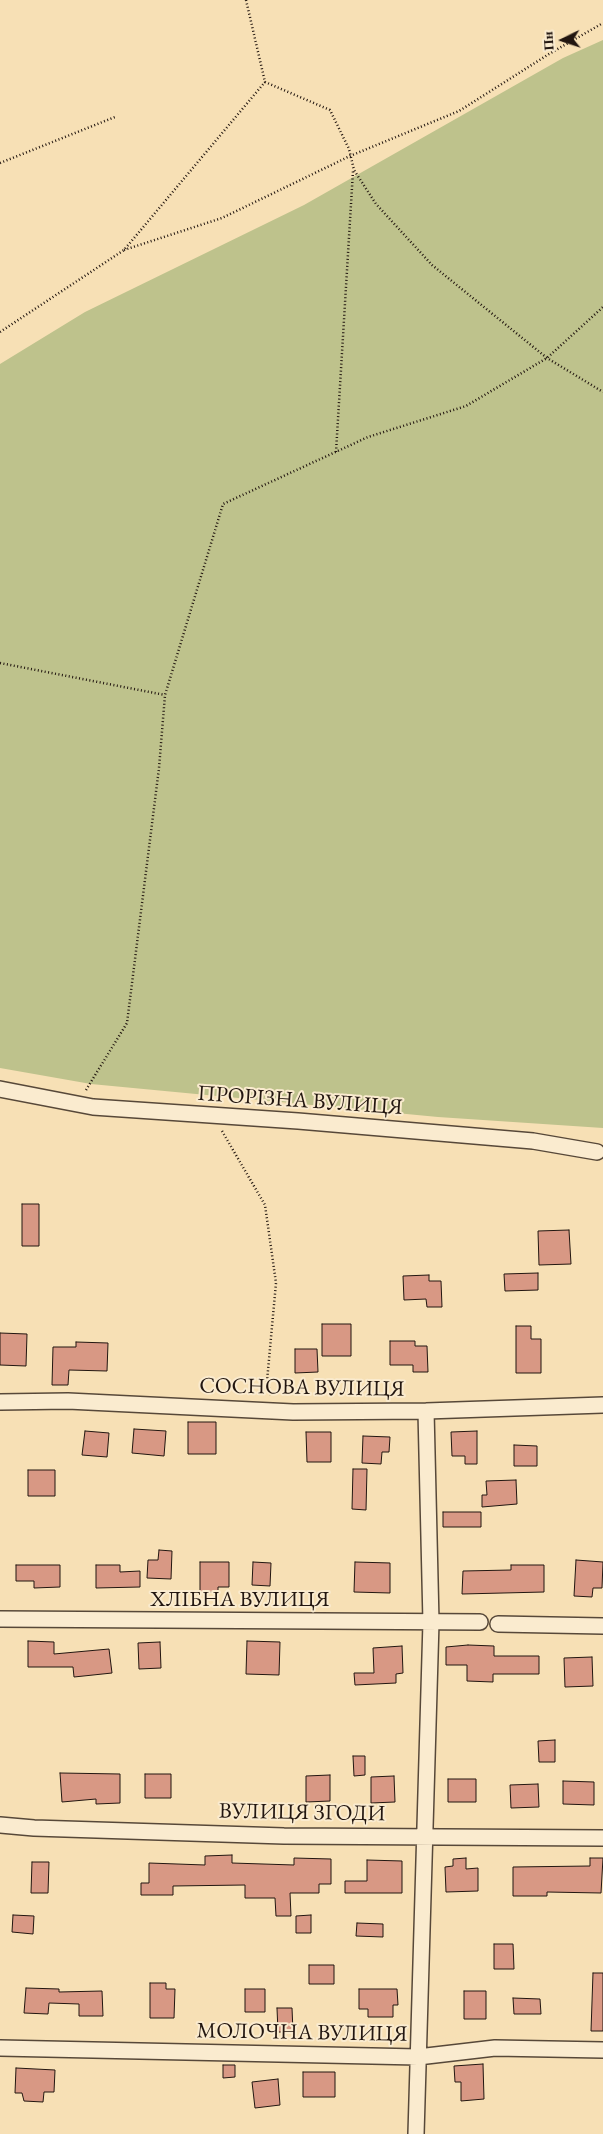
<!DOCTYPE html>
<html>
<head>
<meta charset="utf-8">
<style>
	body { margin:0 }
	#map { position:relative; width:603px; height:2134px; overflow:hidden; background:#f7e0b5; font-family:"EB Garamond",serif }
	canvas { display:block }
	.north { position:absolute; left:538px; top:15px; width:50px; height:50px; -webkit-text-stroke:4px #faebcf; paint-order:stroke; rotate:266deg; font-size:14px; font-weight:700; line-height:20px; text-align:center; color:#221610 }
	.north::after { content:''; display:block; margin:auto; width:18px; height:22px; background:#221610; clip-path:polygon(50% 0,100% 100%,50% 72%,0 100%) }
</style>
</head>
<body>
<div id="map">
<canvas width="603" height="2134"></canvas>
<div class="north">Пн</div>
</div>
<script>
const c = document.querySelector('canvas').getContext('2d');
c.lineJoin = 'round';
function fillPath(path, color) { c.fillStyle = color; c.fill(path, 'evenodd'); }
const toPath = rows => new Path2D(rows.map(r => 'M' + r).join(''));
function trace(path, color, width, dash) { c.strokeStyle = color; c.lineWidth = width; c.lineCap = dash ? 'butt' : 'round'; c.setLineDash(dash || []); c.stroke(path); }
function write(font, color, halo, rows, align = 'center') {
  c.font = font + ' "EB Garamond",serif'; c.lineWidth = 4; c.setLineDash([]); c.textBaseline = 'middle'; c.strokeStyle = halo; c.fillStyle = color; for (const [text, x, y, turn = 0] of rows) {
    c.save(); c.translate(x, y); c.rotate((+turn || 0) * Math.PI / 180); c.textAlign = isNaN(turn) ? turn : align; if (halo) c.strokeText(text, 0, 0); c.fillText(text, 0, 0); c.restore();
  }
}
fillPath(toPath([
	[603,40,603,1128,438,1117,91,1084,0,1068,0,364,85,312,304,205,563,58]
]), '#bec28c');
const building = toPath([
	[22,1204,39,1204,39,1246,22,1246,22,1204],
	[569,1230,571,1264,539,1265,538,1231,569,1230],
	[538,1273,538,1290,505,1291,504,1274,538,1273],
	[429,1275,429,1281,441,1281,442,1307,427,1307,426,1299,404,1300,403,1276,429,1275],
	[322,1324,351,1324,351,1356,322,1356,322,1324],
	[516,1326,531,1326,531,1339,541,1339,541,1373,516,1373,516,1326],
	[0,1333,27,1334,26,1366,0,1365,0,1333],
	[390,1341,415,1341,415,1346,427,1346,428,1372,413,1372,413,1365,390,1365,390,1341],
	[76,1342,108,1343,107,1371,69,1370,68,1385,52,1385,53,1347,76,1347,76,1342],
	[295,1349,317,1349,318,1372,295,1373,295,1349],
	[188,1422,216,1422,216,1454,188,1454,188,1422],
	[134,1429,166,1431,164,1456,132,1453,134,1429],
	[85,1431,109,1433,107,1457,82,1455,85,1431],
	[477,1431,477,1464,465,1464,465,1456,452,1456,451,1432,477,1431],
	[306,1432,331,1432,331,1462,307,1462,306,1432],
	[363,1436,390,1437,389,1452,382,1452,381,1464,362,1463,363,1436],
	[514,1445,537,1446,537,1466,514,1466,514,1445],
	[353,1469,367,1469,366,1510,352,1509,353,1469],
	[28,1470,55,1470,55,1496,28,1496,28,1470],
	[516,1480,517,1504,482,1507,482,1495,487,1495,486,1481,516,1480],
	[443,1512,481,1512,481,1527,443,1527,443,1512],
	[159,1550,172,1551,171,1579,147,1578,148,1560,158,1560,159,1550],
	[576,1560,603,1562,602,1588,593,1588,592,1597,574,1596,576,1560],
	[200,1562,229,1562,229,1587,218,1587,218,1592,200,1592,200,1562],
	[253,1562,271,1563,270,1586,252,1585,253,1562],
	[355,1562,390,1563,390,1593,354,1592,355,1562],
	[16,1565,60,1565,60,1587,34,1588,34,1581,16,1581,16,1565],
	[96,1565,120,1565,120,1572,140,1571,140,1587,96,1588,96,1565],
	[511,1565,544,1565,544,1592,462,1594,463,1571,511,1570,511,1565],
	[28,1641,54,1642,54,1654,109,1649,112,1673,74,1677,73,1667,28,1667,28,1641],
	[247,1641,280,1642,279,1675,246,1674,247,1641],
	[160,1642,161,1668,139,1669,138,1643,160,1642],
	[468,1645,494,1646,494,1656,539,1656,539,1674,493,1674,493,1682,467,1681,467,1665,446,1665,446,1647,468,1645],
	[402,1646,403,1673,396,1674,396,1683,355,1685,354,1673,374,1673,373,1648,402,1646],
	[592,1657,593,1686,565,1687,564,1658,592,1657],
	[555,1740,555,1762,539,1762,538,1741,555,1740],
	[353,1756,365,1756,365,1775,354,1776,353,1756],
	[60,1773,120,1774,120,1803,96,1804,96,1799,62,1802,60,1773],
	[145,1774,171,1774,171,1798,145,1798,145,1774],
	[330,1775,330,1801,306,1802,306,1776,330,1775],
	[394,1776,395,1802,371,1803,371,1777,394,1776],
	[448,1779,476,1779,476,1802,448,1802,448,1779],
	[563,1781,594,1782,594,1805,563,1804,563,1781],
	[538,1784,539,1807,511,1808,510,1785,538,1784],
	[232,1855,232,1863,294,1865,294,1858,331,1859,331,1884,319,1884,319,1893,290,1893,291,1916,276,1916,275,1898,245,1898,245,1885,173,1886,173,1895,141,1895,141,1883,149,1883,149,1863,205,1865,205,1856,232,1855],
	[466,1858,466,1869,478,1868,478,1891,446,1892,445,1867,453,1866,453,1859,466,1858],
	[590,1858,603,1858,601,1893,547,1892,547,1896,513,1896,513,1867,590,1866,590,1858],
	[367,1860,402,1861,402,1893,345,1893,345,1881,367,1881,367,1860],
	[32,1862,49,1862,48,1893,31,1893,32,1862],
	[13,1915,34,1916,33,1934,12,1932,13,1915],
	[311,1915,311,1933,296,1933,296,1916,311,1915],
	[357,1923,383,1924,383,1937,356,1936,357,1923],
	[494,1944,513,1944,514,1969,494,1969,494,1944],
	[309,1965,334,1965,334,1984,309,1984,309,1965],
	[593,1973,603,1973,603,2031,591,2031,593,1973],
	[150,1983,166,1983,166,1989,175,1989,174,2018,150,2018,150,1983],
	[26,1988,59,1989,59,1992,102,1991,103,2016,79,2016,79,2004,49,2003,48,2014,24,2013,26,1988],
	[245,1989,265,1989,265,2012,245,2012,245,1989],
	[359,1989,397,1989,398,2005,393,2005,393,2017,368,2017,368,2009,359,2009,359,1989],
	[464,1991,486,1991,486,2019,464,2019,464,1991],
	[513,1998,540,1999,541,2014,514,2014,513,1998],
	[277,2008,292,2008,293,2032,278,2032,277,2008],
	[483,2064,484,2099,461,2101,461,2082,455,2082,454,2066,483,2064],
	[223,2065,235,2065,235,2077,223,2078,223,2065],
	[16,2068,55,2070,54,2092,44,2092,43,2102,24,2101,22,2093,15,2093,16,2068],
	[303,2072,335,2072,335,2097,303,2097,303,2072],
	[278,2079,280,2105,255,2108,252,2082,278,2079]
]);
fillPath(building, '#d89884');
trace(building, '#221610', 1);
const minor = toPath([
	[0,1089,93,1107,298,1121,533,1141,597,1152],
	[0,1402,68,1401,293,1412,426,1411,603,1405],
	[0,1619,480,1622],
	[498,1624,603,1626],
	[0,1825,34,1828,284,1836,603,1838],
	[0,2048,418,2057,495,2048,603,2050],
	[416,2134,431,1622,426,1411]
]);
trace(minor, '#574839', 18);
trace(toPath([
	[246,0,265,82,330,110,349,149,354,170,376,204,432,265,547,358,603,392],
	[0,163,115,117],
	[124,250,222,218,350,156,459,111,549,54,603,23],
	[0,332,124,250,265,82],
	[336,452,353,171],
	[0,663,165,695],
	[86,1090,127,1023,159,768,165,695,223,504,368,437,466,406,547,358,603,307],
	[222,1131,265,1205,276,1283,267,1381,271,1395]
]), '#221610', 2.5, [1, 2.5]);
trace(minor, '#faebcf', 15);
write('22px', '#221610', '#faebcf', [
	["ПРОРІЗНА ВУЛИЦЯ",300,1101,4],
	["СОСНОВА ВУЛИЦЯ",302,1388,1],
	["ХЛІБНА ВУЛИЦЯ",240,1600],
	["ВУЛИЦЯ ЗГОДИ",302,1813,1],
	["МОЛОЧНА ВУЛИЦЯ",302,2033,1]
]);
</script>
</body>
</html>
